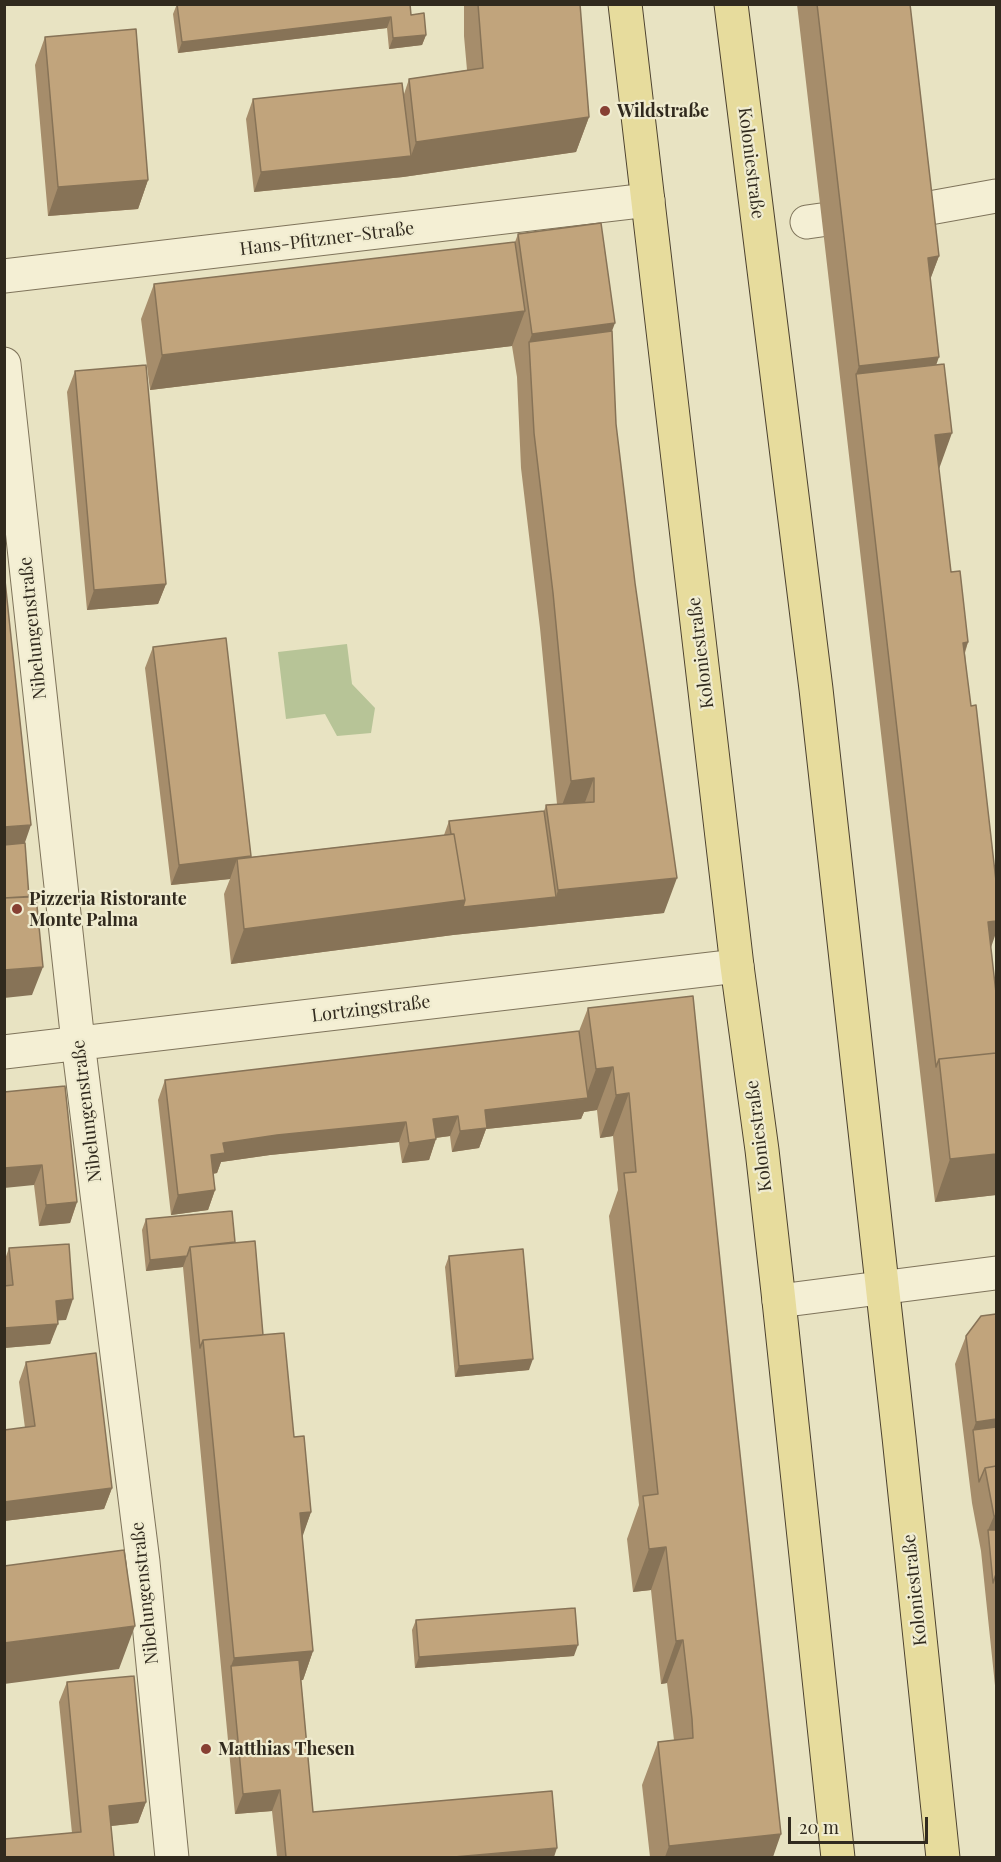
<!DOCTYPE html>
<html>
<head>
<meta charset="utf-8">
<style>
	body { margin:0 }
	#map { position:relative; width:1001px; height:1862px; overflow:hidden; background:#e8e3c2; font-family:"Playfair Display",serif }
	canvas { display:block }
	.frame { position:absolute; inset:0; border:6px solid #312a1e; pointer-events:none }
	.scale { position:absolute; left:788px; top:1817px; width:140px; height:27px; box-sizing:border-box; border:3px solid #312a1e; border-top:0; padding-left:8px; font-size:18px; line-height:21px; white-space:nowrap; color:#312a1e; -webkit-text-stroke:4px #f0ecd0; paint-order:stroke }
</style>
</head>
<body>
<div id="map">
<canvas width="1001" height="1862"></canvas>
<div class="frame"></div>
<div class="scale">20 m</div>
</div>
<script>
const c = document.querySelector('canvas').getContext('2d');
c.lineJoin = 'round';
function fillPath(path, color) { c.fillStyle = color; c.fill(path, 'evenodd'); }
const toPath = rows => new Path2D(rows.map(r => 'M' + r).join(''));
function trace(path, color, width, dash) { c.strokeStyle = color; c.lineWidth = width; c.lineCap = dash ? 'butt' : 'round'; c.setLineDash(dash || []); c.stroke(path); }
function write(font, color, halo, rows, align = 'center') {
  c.font = font + ' "Playfair Display",serif'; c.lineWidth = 4.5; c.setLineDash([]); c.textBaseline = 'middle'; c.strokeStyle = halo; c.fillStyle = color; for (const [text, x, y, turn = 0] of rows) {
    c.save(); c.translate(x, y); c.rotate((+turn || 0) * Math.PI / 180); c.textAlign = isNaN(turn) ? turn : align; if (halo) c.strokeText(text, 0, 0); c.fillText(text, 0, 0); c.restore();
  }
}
fillPath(toPath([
	[347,644,352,684,375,708,371,733,337,736,325,714,286,719,278,652]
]), '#b7c497');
const minor = toPath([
	[913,211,996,196],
	[807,222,821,220],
	[4,276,648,200],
	[4,364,78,1042,143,1562,172,1858],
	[4,1052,737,966],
	[779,1301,996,1273]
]);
const major = toPath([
	[625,4,737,966,762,1150,779,1301,838,1858],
	[731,4,816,689,899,1437,943,1858]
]);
trace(minor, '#7f745b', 35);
trace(major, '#4d422f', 35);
trace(minor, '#f4efd4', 33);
trace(major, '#e7dc9d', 33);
fillPath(toPath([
	[177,4,410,4,411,15,426,35,422,45,389,49,387,28,178,53,173,14],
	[464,4,580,4,589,117,576,152,403,177,254,192,246,119,253,99,404,94,409,79,467,70,464,36],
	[797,4,910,4,939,256,930,279,936,365,939,469,951,572,968,642,965,653,991,949,996,993,996,1195,935,1202],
	[45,37,148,180,138,209,48,216,35,65],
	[518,234,612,331,616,424,664,913,453,935,231,964,224,894,230,879,171,885,145,668,153,647,251,856,251,857,444,835,449,821,544,811,546,805,557,804,540,628,521,468,517,377,512,346,150,390,141,319,154,284,515,242],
	[75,371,166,584,158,604,87,610,67,392],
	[693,996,773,1857,650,1857,642,1785,658,1742,674,1740,667,1683,661,1684,651,1590,633,1592,627,1539,639,1505,609,1216,618,1190,613,1136,600,1138,597,1110,584,1112,581,1119,486,1129,479,1148,452,1152,450,1136,436,1138,429,1160,402,1163,399,1142,270,1155,221,1162,217,1173,213,1174,215,1190,208,1210,171,1215,158,1100,165,1080,579,1031,588,1008],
	[4,1092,77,1202,70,1223,39,1226,34,1185],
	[146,1219,235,1242,294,1437,311,1512,302,1536,313,1651,303,1680,301,1680,313,1812,554,1857,277,1857,272,1811,235,1814,183,1267,146,1271,142,1230],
	[9,1248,66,1320,58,1320,50,1344,4,1348,4,1262],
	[449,1256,529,1370,455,1377,445,1267],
	[996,1314,996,1695,981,1551,972,1503,955,1364,966,1336],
	[26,1362,112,1488,104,1509,4,1521,4,1430,25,1428,19,1382],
	[416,1620,574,1656,415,1668,412,1630],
	[67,1682,146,1802,138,1823,111,1826,114,1857,72,1833,59,1702]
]), '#a68d6b');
fillPath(toPath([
	[391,17,387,28,178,53,182,42],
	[426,35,422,45,389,49,393,38],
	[589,117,576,152,403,177,254,192,261,172,411,156,416,142],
	[148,180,138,209,48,216,58,187],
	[939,256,923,299,928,258],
	[525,311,512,346,150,390,162,355],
	[615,323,599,366,529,342,532,334],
	[939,357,924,400,856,374,859,366],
	[952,433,939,469,935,435],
	[166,584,158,604,87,610,94,590],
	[968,642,956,677,963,643],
	[594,778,581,813,558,816,571,781],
	[31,825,21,854,4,855,4,827],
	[251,856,244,877,237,859,230,879,171,885,179,865],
	[677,878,664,913,453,935,231,964,244,929,465,900,556,897,558,890],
	[996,921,996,933,988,956,988,922],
	[43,967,32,995,4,998,4,970],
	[613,1067,597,1110,584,1112,581,1119,486,1129,479,1148,452,1152,460,1131,485,1110,585,1099,596,1069],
	[629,1093,613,1136,600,1138,616,1095],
	[458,1116,450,1136,426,1139,433,1119],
	[406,1122,399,1142,270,1155,221,1162,217,1173,203,1175,211,1155,223,1143,277,1135],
	[436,1139,429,1160,402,1163,409,1143],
	[996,1154,996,1195,935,1202,950,1159],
	[42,1165,34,1185,4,1188,4,1168],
	[215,1190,208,1210,171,1215,178,1195],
	[77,1202,70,1223,39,1226,46,1205],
	[187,1256,183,1267,146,1271,150,1260],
	[73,1299,66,1320,49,1321,56,1301],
	[58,1324,50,1344,4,1348,4,1328],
	[533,1359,529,1370,455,1377,459,1366],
	[996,1419,996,1447,973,1430,965,1451,976,1422],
	[112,1488,104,1509,4,1521,4,1502],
	[311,1512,301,1541,300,1513],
	[994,1516,996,1516,996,1550,988,1530],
	[666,1547,651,1590,633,1592,649,1549],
	[135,1626,119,1669,4,1684,4,1643],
	[683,1640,667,1683,661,1684,676,1641],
	[578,1645,574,1656,415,1668,419,1657],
	[313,1651,303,1680,232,1686,231,1666,234,1658],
	[280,1790,272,1811,235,1814,243,1794],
	[146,1802,138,1823,102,1827,109,1806],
	[781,1834,773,1857,665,1857,669,1846],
	[557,1848,554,1857,454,1857]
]), '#877357');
const building = toPath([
	[177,4,410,4,411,15,424,13,426,35,393,38,391,17,182,42,177,4],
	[478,4,580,4,589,117,416,142,409,79,483,68,478,4],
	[817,4,910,4,939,256,928,258,939,357,859,366,817,4],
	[136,29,148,180,58,187,45,37,136,29],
	[402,83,411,156,261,172,253,99,402,83],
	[601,223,615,323,532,334,518,234,601,223],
	[515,242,525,311,162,355,154,284,515,242],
	[612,331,616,424,635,583,677,878,558,890,546,805,594,802,594,778,571,781,553,593,534,433,529,342,612,331],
	[944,364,952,433,935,435,951,572,960,571,968,642,963,643,971,706,976,705,996,881,996,921,988,922,996,993,996,1053,939,1059,936,1067,856,374,944,364],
	[146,365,166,584,94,590,75,371,146,365],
	[4,571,31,825,4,827,4,571],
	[226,638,251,856,179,865,153,647,226,638],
	[544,811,556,897,463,907,465,900,454,834,451,834,449,821,544,811],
	[454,834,465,900,244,929,237,859,454,834],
	[25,843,29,897,4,898,4,845,25,843],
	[36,896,43,967,4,970,4,898,36,896],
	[693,996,734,1398,781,1834,669,1846,658,1742,693,1738,692,1719,683,1640,676,1641,666,1547,649,1549,643,1496,658,1494,624,1173,636,1172,629,1093,616,1095,613,1067,596,1069,588,1008,693,996],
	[579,1031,588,1098,485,1110,487,1128,460,1131,458,1116,433,1119,436,1139,409,1143,406,1122,277,1135,223,1143,225,1153,211,1155,215,1190,178,1195,165,1080,579,1031],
	[996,1053,996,1154,950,1159,939,1059,996,1053],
	[65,1086,77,1202,46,1205,42,1165,4,1168,4,1092,65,1086],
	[232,1211,235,1242,190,1247,187,1256,150,1260,146,1219,232,1211],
	[255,1241,263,1335,203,1340,200,1348,190,1247,255,1241],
	[69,1244,73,1299,56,1301,58,1324,4,1328,4,1286,13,1285,9,1248,69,1244],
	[523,1249,533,1359,459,1366,449,1256,523,1249],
	[996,1314,996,1419,976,1422,966,1336,981,1316,996,1314],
	[284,1333,294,1437,304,1436,311,1512,300,1513,313,1651,234,1658,203,1340,284,1333],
	[96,1353,112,1488,4,1502,4,1430,35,1426,26,1362,96,1353],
	[996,1427,996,1466,985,1468,979,1482,973,1430,996,1427],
	[996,1466,996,1516,994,1516,985,1468,996,1466],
	[988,1530,996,1530,996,1574,993,1583,988,1530],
	[124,1550,135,1626,4,1643,4,1566,124,1550],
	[575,1608,578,1645,419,1657,416,1620,575,1608],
	[299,1660,313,1812,552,1791,557,1848,454,1857,286,1857,280,1790,243,1794,231,1666,299,1660],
	[134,1676,146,1802,109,1806,114,1857,4,1857,4,1839,81,1832,67,1682,134,1676]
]);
fillPath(building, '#c1a47c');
trace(building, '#877357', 1.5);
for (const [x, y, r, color] of [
	[605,111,6,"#874033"],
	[17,909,6,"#874033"],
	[206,1749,6,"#874033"]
]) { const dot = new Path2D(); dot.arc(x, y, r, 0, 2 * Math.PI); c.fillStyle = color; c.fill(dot); trace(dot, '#f0ecd0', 2); }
write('bold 18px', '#312a1e', '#f0ecd0', [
	["Wildstraße",617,111],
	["Pizzeria Ristorante",29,899],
	["Monte Palma",29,920],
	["Matthias Thesen",218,1749]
], 'left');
write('18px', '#312a1e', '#f0ecd0', [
	["Koloniestraße",751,163,83],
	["Hans-Pfitzner-Straße",327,239,-7],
	["Nibelungenstraße",33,628,-96],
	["Koloniestraße",701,653,-97],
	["Lortzingstraße",371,1009,-7],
	["Nibelungenstraße",87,1111,-97],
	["Koloniestraße",759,1136,-97],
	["Koloniestraße",915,1590,-96],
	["Nibelungenstraße",145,1593,-96]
]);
</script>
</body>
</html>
